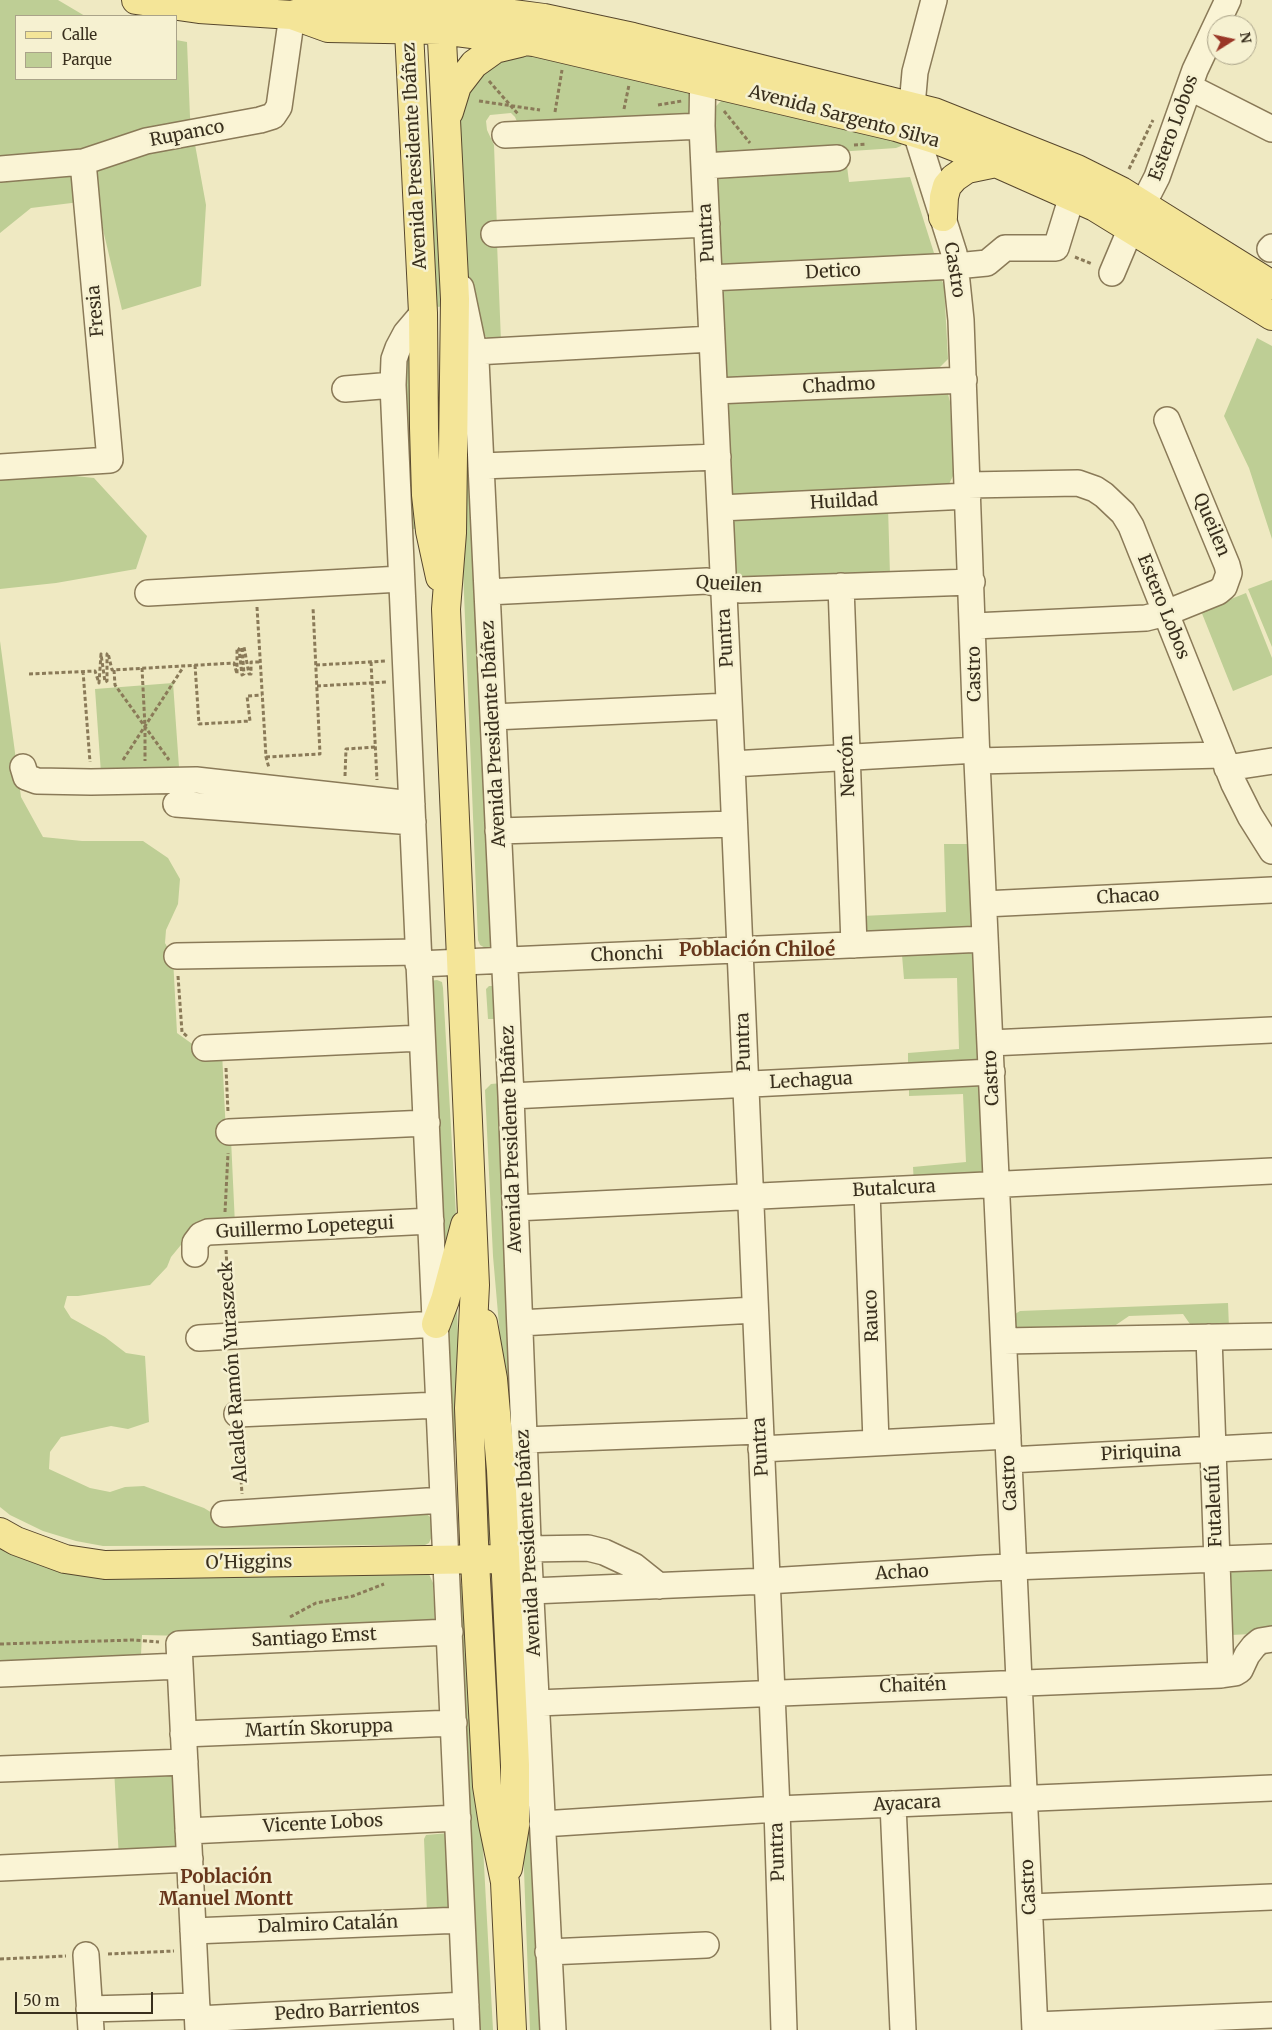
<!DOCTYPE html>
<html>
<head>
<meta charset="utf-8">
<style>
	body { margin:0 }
	#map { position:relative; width:1272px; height:2030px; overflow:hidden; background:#efe9c2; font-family:Merriweather,serif }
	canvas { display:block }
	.legend { position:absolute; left:15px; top:15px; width:162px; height:65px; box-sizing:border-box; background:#f6f1d1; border:1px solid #aaa389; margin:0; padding:6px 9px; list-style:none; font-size:15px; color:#392f1d }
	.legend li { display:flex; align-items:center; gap:10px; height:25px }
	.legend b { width:25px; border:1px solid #aaa389 }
	.north { position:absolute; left:1207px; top:15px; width:50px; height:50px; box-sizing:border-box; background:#f6f1d1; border:1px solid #aaa389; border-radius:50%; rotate:80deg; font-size:14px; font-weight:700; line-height:20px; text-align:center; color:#392f1d }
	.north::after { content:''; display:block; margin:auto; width:18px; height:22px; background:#9a3727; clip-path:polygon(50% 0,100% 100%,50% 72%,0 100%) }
	.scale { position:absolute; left:15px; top:1992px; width:138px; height:22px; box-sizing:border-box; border:2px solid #392f1d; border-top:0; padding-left:6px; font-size:15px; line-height:18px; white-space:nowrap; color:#392f1d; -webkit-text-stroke:4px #f6f1d1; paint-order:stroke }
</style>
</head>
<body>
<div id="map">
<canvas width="1272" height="2030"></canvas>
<ul class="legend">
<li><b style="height:6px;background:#f4e598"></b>Calle</li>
<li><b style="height:14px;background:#bece95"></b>Parque</li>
</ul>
<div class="north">N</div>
<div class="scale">50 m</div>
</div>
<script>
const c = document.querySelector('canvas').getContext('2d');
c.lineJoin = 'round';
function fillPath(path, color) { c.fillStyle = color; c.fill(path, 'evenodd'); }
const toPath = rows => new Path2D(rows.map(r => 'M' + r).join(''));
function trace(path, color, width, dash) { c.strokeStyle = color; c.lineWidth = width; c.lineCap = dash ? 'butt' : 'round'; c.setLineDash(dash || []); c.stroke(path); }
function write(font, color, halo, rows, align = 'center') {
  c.font = font + ' Merriweather,serif'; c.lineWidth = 5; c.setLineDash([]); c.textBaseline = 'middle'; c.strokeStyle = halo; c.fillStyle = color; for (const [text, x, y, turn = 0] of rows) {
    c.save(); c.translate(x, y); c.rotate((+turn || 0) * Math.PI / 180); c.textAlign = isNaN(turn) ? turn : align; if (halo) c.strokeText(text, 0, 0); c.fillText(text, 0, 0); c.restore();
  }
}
fillPath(toPath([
	[0,0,58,0,85,16,16,16,16,79,176,79,176,40,187,42,190,117,206,205,201,286,122,310,96,200,31,208,0,233],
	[422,41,424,43,433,181,440,230,443,305,439,307,435,306],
	[523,51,693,92,689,117,518,124,515,117,511,113,490,115,486,121,487,130,494,145,497,228,485,229,485,243,497,243,501,341,492,341,482,334,468,286,459,106,482,67],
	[728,98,903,141,901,146,896,148,718,160,716,159,710,118,715,107,721,101],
	[847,166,849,182,910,177,934,253,931,255,726,267,720,264,715,174,722,172],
	[935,276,941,279,944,285,948,359,937,370,728,378,722,373,719,298,722,291,729,286],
	[1257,338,1272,346,1272,539,1249,468,1224,416],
	[410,348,418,528,410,530,403,362],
	[466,349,492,947,487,949,480,945,478,940,463,569,461,520],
	[944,389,948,394,950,402,954,474,949,484,732,498,728,406,731,402],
	[0,468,94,478,147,536,136,569,56,583,0,589],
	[888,507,890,575,737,578,734,571,732,515],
	[1272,580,1272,647,1248,589],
	[1246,593,1272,658,1272,675,1233,691,1201,611],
	[0,641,21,797,43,837,82,841,143,841,168,858,180,879,178,904,166,930,165,943,173,958,177,1033,202,1051,222,1052,226,1134,231,1139,235,1225,185,1240,171,1257,167,1267,150,1285,78,1296,67,1296,64,1307,71,1318,105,1337,126,1353,145,1356,149,1422,128,1429,111,1426,61,1437,50,1452,49,1469,90,1488,110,1492,125,1487,144,1486,204,1508,217,1516,425,1512,431,1518,432,1536,429,1543,425,1545,103,1546,76,1541,43,1531,10,1515,0,1507],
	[173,683,179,767,101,773,95,689],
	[944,844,970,844,972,928,864,936,862,916,946,912],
	[968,952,976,956,979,1062,908,1067,908,1053,959,1049,957,978,904,979,902,955],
	[437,980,442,982,443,988,456,1215,455,1238,445,1288,430,981],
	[489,986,495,986,500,1019,488,1019,486,989],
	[503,1083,544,2030,530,2030,507,1417,493,1256,485,1090,491,1084],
	[976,1083,981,1089,986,1176,914,1185,913,1167,966,1162,963,1094,909,1096,909,1086],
	[1228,1303,1229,1328,1192,1327,1183,1314,1129,1316,1110,1329,1018,1331,1016,1328,1015,1314,1020,1311],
	[457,1306,461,1440,449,1441,445,1332],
	[482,1375,493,1539,488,1541,485,1539],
	[0,1542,43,1559,424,1570,429,1574,433,1583,435,1624,186,1636,142,1635,141,1655,137,1661,0,1666],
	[1272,1564,1272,1633,1231,1635,1224,1570],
	[461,1586,464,1586,469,1590,493,2030,479,2030,458,1590],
	[182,1767,186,1855,119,1859,114,1769],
	[449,1833,457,1912,427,1913,424,1839,426,1835]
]), '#bece95');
const minor = toPath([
	[934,0,915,72,912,106,916,133,954,253,961,320,977,761,1035,2030],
	[703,62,702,126,732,764,777,1809,784,2030],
	[1189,87,1272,129],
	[505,135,702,126],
	[704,166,837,158],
	[0,169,83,162,146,141,260,120,273,116,279,107,292,15],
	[494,234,707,224],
	[1270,249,1272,247],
	[1112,273,1131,228,1157,177,1195,70,1228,0],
	[709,278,956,266,987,263,1005,248,1056,248,1072,196],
	[461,288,476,360,511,1096,528,1540,553,2030],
	[423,313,406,333,398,348,394,359,393,385,467,2030],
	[475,352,712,339],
	[345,389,393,385],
	[715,391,964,380],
	[481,466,718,457],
	[0,467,110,460,83,162],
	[968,485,1078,483,1095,489,1104,495,1123,513,1131,526,1234,784,1250,816,1272,851],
	[720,508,968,496],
	[841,586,854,945],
	[487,592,707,581,740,590,972,582],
	[148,593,401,579],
	[974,626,1146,618,1166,613,1218,592,1224,587,1229,573,1227,565,1167,420],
	[493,717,729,706],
	[977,761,1222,755],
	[732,764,977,750],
	[23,767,26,777,37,781,91,782,196,780,412,804],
	[1227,768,1272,761],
	[176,804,413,822],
	[498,831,734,824],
	[984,904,1272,890],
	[177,956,418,952],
	[418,964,985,939],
	[990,1043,1272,1030],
	[205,1048,422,1038],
	[511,1096,992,1072],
	[229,1132,427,1123],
	[867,1191,876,1442],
	[515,1208,1272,1171],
	[195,1254,195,1243,201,1235,208,1232,431,1221],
	[520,1323,755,1310],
	[1209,1337,1221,1675],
	[199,1338,436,1324],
	[1004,1341,1272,1336],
	[237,1414,439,1405],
	[524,1440,760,1431],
	[761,1449,1008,1436],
	[1009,1460,1272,1446],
	[224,1514,443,1500],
	[529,1549,588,1548,604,1552,634,1566,659,1586],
	[531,1591,767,1581,986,1568,1272,1557],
	[0,1674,180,1666],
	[537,1703,1221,1675,1235,1673,1240,1670,1247,1655,1254,1646,1260,1641,1272,1639],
	[183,1734,454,1723],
	[0,1769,185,1762],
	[893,1804,903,2030],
	[542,1824,777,1809,1272,1788],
	[188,1831,458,1818],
	[0,1868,190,1859],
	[1030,1907,1272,1897],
	[193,1931,462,1920],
	[548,1952,706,1945],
	[86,1955,91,2030],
	[89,2009,197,2006],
	[198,2019,466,2005],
	[1035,2025,1272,2015],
	[198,2030,179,1644,450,1632]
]);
const major = toPath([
	[136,0,199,9,292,15,328,28,441,30,534,42,896,127,937,140,996,163,1095,207,1272,316],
	[440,0,455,299,452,533,446,609,475,1285,469,1408,474,1542,487,1786,493,1824,505,1882,512,2030],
	[408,11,423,313,424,428,426,495,430,531,440,577],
	[292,15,327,4,385,2,460,7,544,18,633,37,934,112,1077,169,1121,191,1272,285],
	[449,112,457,86,474,64,495,49,520,43],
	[943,217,944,197,947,186,954,178,967,169,996,163],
	[483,1323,493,1379,501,1470,515,1765,515,1826,508,1868],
	[436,1324,445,1300,465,1225],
	[0,1532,16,1541,65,1559,105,1565,492,1559]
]);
trace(minor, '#8a7a58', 28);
trace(major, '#57472d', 30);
trace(toPath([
	[489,81,518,114],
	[479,101,540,110],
	[658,105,682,101],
	[624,109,629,85],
	[724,111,750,143],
	[555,112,562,70],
	[854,145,867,144],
	[1129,169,1153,120],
	[1075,257,1092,264],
	[257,607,266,757,269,768],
	[371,662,377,780],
	[195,665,199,724,250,721,247,696,262,695],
	[316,665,386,661],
	[142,668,145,727,145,761],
	[114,670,115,685,169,760],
	[83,671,90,762],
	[29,674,95,671,99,683,101,654,105,682,107,681,107,654,108,653,112,670,234,663,237,674,237,648,239,649,242,675,244,674,242,648,244,647,249,674,251,674,251,662,260,662],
	[317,686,386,682],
	[266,757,320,754,313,607],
	[123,760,184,666],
	[345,776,346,749,376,747],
	[178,976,182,1032,188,1037],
	[226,1068,228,1112],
	[225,1212,228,1153],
	[226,1250,230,1316],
	[233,1358,235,1394],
	[238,1435,242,1494],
	[290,1617,316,1603,353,1596,384,1584],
	[0,1644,134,1640,159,1642],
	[108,1954,174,1951],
	[0,1959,66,1956]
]), '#8a7a58', 3, [4, 2.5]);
trace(minor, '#faf4d5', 25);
trace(major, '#f4e598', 28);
write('18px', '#392f1d', '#f6f1d1', [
	["Avenida Sargento Silva",844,117,15],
	["Estero Lobos",1174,128,-70],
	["Rupanco",187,134,-11],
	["Avenida Presidente Ibáñez",415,156,-93],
	["Puntra",707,233,-93],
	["Castro",954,270,81],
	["Detico",833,272,-3],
	["Fresia",96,311,-95],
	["Chadmo",839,386,-3],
	["Huildad",844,502,-3],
	["Queilen",1211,525,67],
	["Queilen",729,585,4],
	["Estero Lobos",1163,607,68],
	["Puntra",726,638,-93],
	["Castro",975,674,-91],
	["Avenida Presidente Ibáñez",494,734,-93],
	["Nercón",848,766,-92],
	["Chacao",1128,897,-3],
	["Chonchi",627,955,-2],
	["Puntra",744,1042,-92],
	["Castro",992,1078,-93],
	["Lechagua",811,1081,-3],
	["Avenida Presidente Ibáñez",512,1139,-92],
	["Butalcura",894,1189,-3],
	["Guillermo Lopetegui",305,1228,-3],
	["Rauco",872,1316,-92],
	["Alcalde Ramón Yuraszeck",234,1372,-94],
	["Puntra",761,1447,-93],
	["Piriquina",1141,1453,-3],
	["Castro",1010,1483,-93],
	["Futaleufú",1215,1506,-92],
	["Avenida Presidente Ibáñez",529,1543,-93],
	["O'Higgins",249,1563,-1],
	["Achao",902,1573,-3],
	["Santiago Emst",314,1638,-3],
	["Chaitén",913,1686,-2],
	["Martín Skoruppa",319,1729,-2],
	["Ayacara",907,1804,-3],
	["Vicente Lobos",323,1824,-3],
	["Puntra",778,1852,-92],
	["Castro",1029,1887,-93],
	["Dalmiro Catalán",328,1925,-2],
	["Pedro Barrientos",347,2011,-3]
]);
write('bold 19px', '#67361b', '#f6f1d1', [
	["Población Chiloé",757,951],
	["Población",226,1878],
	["Manuel Montt",226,1900]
]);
</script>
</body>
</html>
